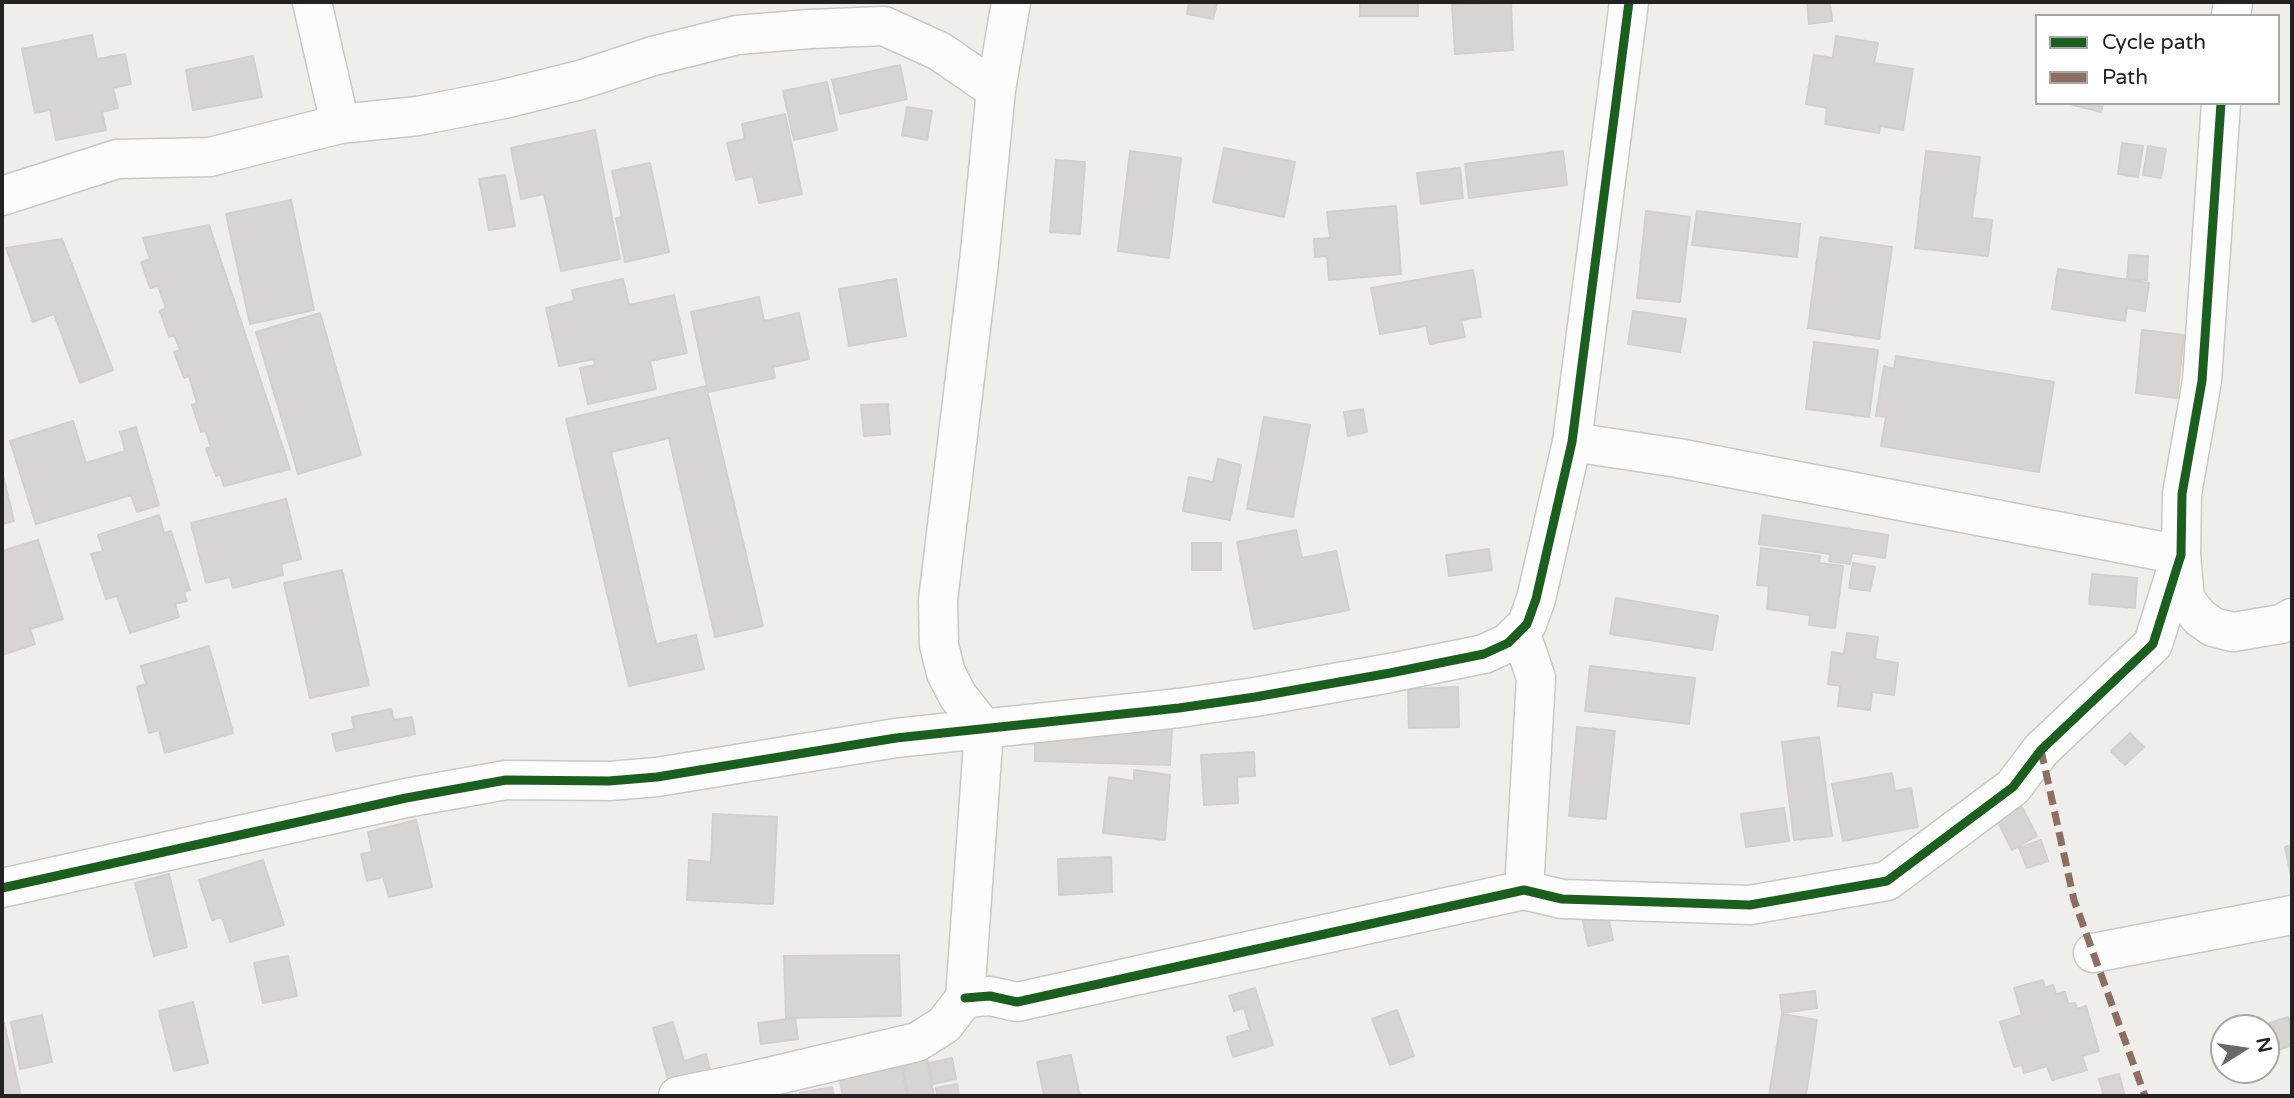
<!DOCTYPE html>
<html>
<head>
<meta charset="utf-8">
<style>
	body { margin:0 }
	#map { position:relative; width:2294px; height:1098px; overflow:hidden; background:#f0eeeb; font-family:"Varela Round",sans-serif }
	canvas { display:block }
	.frame { position:absolute; inset:0; border:4px solid #222; pointer-events:none }
	.legend { position:absolute; left:2035px; top:14px; width:245px; height:91px; box-sizing:border-box; background:#fff; border:2px solid #a7a7a7; margin:0; padding:9px 12px; list-style:none; font-size:21px; color:#222 }
	.legend li { display:flex; align-items:center; gap:14px; height:35px }
	.legend b { width:35px; border:2px solid #a7a7a7 }
	.north { position:absolute; left:2210px; top:1014px; width:70px; height:70px; box-sizing:border-box; background:#fff; border:2px solid #a7a7a7; border-radius:50%; rotate:78deg; font-size:19px; font-weight:700; line-height:28px; text-align:center; color:#222 }
	.north::after { content:''; display:block; margin:auto; width:24px; height:32px; background:#6a6968; clip-path:polygon(50% 0,100% 100%,50% 72%,0 100%) }
</style>
</head>
<body>
<div id="map">
<canvas width="2294" height="1098"></canvas>
<div class="frame"></div>
<ul class="legend">
<li><b style="height:9px;background:#1b5e20"></b>Cycle path</li>
<li><b style="height:9px;background:#8d6e63"></b>Path</li>
</ul>
<div class="north">N</div>
</div>
<script>
const c = document.querySelector('canvas').getContext('2d');
c.lineJoin = 'round';
function fillPath(path, color) { c.fillStyle = color; c.fill(path, 'evenodd'); }
const toPath = rows => new Path2D(rows.map(r => 'M' + r).join(''));
function trace(path, color, width, dash) { c.strokeStyle = color; c.lineWidth = width; c.lineCap = dash ? 'butt' : 'round'; c.setLineDash(dash || []); c.stroke(path); }
const building = toPath([
	[1189,2,1217,3,1213,19,1187,14,1189,2],
	[1360,2,1418,2,1418,16,1360,16,1360,2],
	[1511,2,1513,50,1455,54,1452,5,1511,2],
	[1807,2,1830,2,1832,21,1809,24,1807,2],
	[92,35,97,59,125,54,131,84,113,88,118,108,102,112,106,130,56,140,50,110,35,113,22,49,92,35],
	[1836,36,1878,43,1874,63,1913,69,1903,130,1880,126,1879,133,1825,124,1827,108,1806,104,1814,55,1833,58,1836,36],
	[253,56,262,97,193,110,186,70,253,56],
	[900,65,907,99,840,114,832,80,900,65],
	[827,82,837,130,794,140,783,91,827,82],
	[2066,103,2103,103,2101,112,2066,103],
	[907,107,932,111,927,140,902,135,907,107],
	[785,114,802,194,759,203,753,176,736,180,727,143,745,139,742,124,785,114],
	[595,130,620,259,561,271,544,194,521,199,511,148,595,130],
	[2122,143,2143,146,2138,177,2118,174,2122,143],
	[2148,146,2166,149,2161,178,2143,175,2148,146],
	[1224,148,1295,162,1284,217,1213,202,1224,148],
	[1130,151,1181,158,1169,258,1118,251,1130,151],
	[1563,151,1567,185,1469,198,1465,164,1563,151],
	[1926,151,1980,157,1972,218,1992,220,1988,256,1915,248,1926,151],
	[1056,160,1085,162,1080,234,1050,232,1056,160],
	[650,163,669,252,625,262,616,218,622,217,612,171,650,163],
	[1460,168,1463,198,1421,204,1417,173,1460,168],
	[505,175,515,226,489,230,479,179,505,175],
	[291,200,314,310,250,324,226,214,291,200],
	[1396,206,1401,274,1329,280,1327,256,1315,257,1314,239,1330,238,1327,212,1396,206],
	[1646,211,1690,217,1680,302,1637,298,1646,211],
	[1697,211,1800,224,1797,257,1692,245,1697,211],
	[209,225,290,469,224,486,220,474,216,476,206,449,211,447,205,430,201,432,192,405,197,403,189,376,184,378,174,352,180,350,174,335,169,337,160,311,166,308,158,286,150,288,141,262,150,259,143,238,209,225],
	[1820,237,1892,247,1879,339,1808,328,1820,237],
	[62,239,113,370,80,383,54,314,33,322,6,248,62,239],
	[2129,255,2148,256,2147,280,2127,279,2129,255],
	[2058,269,2149,283,2145,311,2127,308,2125,321,2052,309,2058,269],
	[1473,270,1481,317,1461,320,1465,337,1430,344,1426,326,1380,334,1371,288,1473,270],
	[623,279,629,305,674,295,687,353,650,361,656,389,588,404,580,368,595,365,594,359,559,366,546,308,574,301,572,290,623,279],
	[896,279,906,336,849,346,839,289,896,279],
	[759,297,764,321,799,313,809,359,773,367,775,378,708,392,691,312,759,297],
	[1633,311,1686,319,1680,352,1628,344,1633,311],
	[320,313,361,455,298,474,256,332,320,313],
	[2142,330,2184,335,2177,398,2136,393,2142,330],
	[1814,342,1878,350,1869,417,1806,409,1814,342],
	[1896,356,2054,382,2039,472,1881,446,1886,417,1876,416,1884,366,1894,369,1896,356],
	[706,386,763,626,715,637,669,438,611,452,656,644,696,635,704,669,629,686,566,419,706,386],
	[888,404,890,434,864,436,861,405,888,404],
	[1363,409,1367,432,1348,436,1344,412,1363,409],
	[1264,417,1310,425,1293,517,1247,509,1264,417],
	[73,421,86,463,125,451,120,432,136,427,159,505,137,512,131,495,36,524,10,441,73,421],
	[1218,459,1241,465,1230,520,1183,511,1189,477,1213,482,1218,459],
	[2,471,14,521,2,524,2,471],
	[286,499,301,559,281,564,283,575,233,588,230,577,206,583,191,523,286,499],
	[159,515,164,533,171,531,190,590,184,592,187,601,175,604,179,617,130,633,117,596,106,599,91,554,103,551,98,535,159,515],
	[1763,515,1888,535,1885,558,1852,553,1850,564,1829,561,1830,554,1759,544,1763,515],
	[1296,530,1302,558,1336,551,1349,610,1254,629,1237,542,1296,530],
	[38,540,63,619,30,629,35,644,2,655,2,551,38,540],
	[1192,543,1221,543,1221,570,1192,570,1192,543],
	[1761,548,1820,556,1819,563,1843,566,1835,628,1809,625,1810,615,1767,609,1769,586,1757,585,1761,548],
	[1489,549,1492,570,1449,576,1446,555,1489,549],
	[1853,563,1875,567,1870,591,1849,588,1853,563],
	[342,570,369,685,310,698,284,583,342,570],
	[2092,574,2137,578,2135,608,2089,604,2092,574],
	[1616,598,1718,616,1712,650,1610,634,1616,598],
	[1847,633,1878,637,1875,659,1898,663,1894,695,1872,692,1870,710,1838,706,1840,686,1828,684,1832,652,1844,654,1847,633],
	[209,646,233,733,165,753,159,730,149,733,137,687,146,684,141,666,209,646],
	[1590,666,1695,678,1689,724,1585,711,1590,666],
	[1458,687,1459,727,1409,728,1408,689,1458,687],
	[391,709,394,720,412,717,415,734,336,751,332,734,354,729,352,717,391,709],
	[1059,721,1172,726,1170,765,1035,761,1035,744,1059,721],
	[1577,727,1615,731,1606,819,1569,816,1577,727],
	[2130,733,2144,747,2125,765,2111,751,2130,733],
	[1819,737,1832,836,1794,840,1782,742,1819,737],
	[1254,752,1255,776,1237,777,1238,803,1204,805,1201,755,1254,752],
	[1134,770,1170,775,1165,840,1103,833,1109,777,1134,781,1134,770],
	[1892,773,1895,791,1911,788,1918,827,1843,841,1832,784,1892,773],
	[2022,807,2037,836,2012,850,1997,820,2022,807],
	[1784,808,1789,841,1746,847,1741,814,1784,808],
	[713,814,777,817,773,904,687,900,689,860,711,862,713,814],
	[416,820,432,887,389,897,383,877,367,881,361,854,372,852,368,832,416,820],
	[2041,840,2048,861,2027,868,2019,848,2041,840],
	[2292,845,2292,881,2285,847,2292,845],
	[1111,857,1112,892,1059,895,1058,859,1111,857],
	[263,860,284,925,230,942,222,917,212,920,199,880,263,860],
	[169,874,187,947,154,956,135,883,169,874],
	[1607,911,1613,940,1588,946,1582,916,1607,911],
	[899,955,901,1016,786,1018,784,956,899,955],
	[288,956,297,996,263,1003,254,963,288,956],
	[2043,980,2045,988,2053,985,2056,994,2065,992,2068,1004,2075,1003,2077,1009,2086,1006,2099,1051,2082,1056,2087,1070,2052,1080,2047,1066,2024,1073,2022,1065,2014,1067,2000,1022,2022,1015,2014,988,2043,980],
	[1255,988,1273,1045,1233,1057,1227,1037,1250,1030,1244,1008,1234,1011,1229,996,1255,988],
	[1815,991,1817,1008,1782,1013,1780,995,1815,991],
	[193,1002,208,1063,174,1071,159,1011,193,1002],
	[1397,1010,1414,1056,1390,1065,1372,1019,1397,1010],
	[1782,1014,1817,1020,1806,1096,1769,1096,1782,1014],
	[42,1015,52,1062,20,1069,11,1022,42,1015],
	[2288,1017,2292,1029,2292,1045,2275,1051,2267,1024,2288,1017],
	[795,1018,798,1039,761,1044,758,1023,795,1018],
	[673,1022,684,1061,706,1054,711,1074,670,1086,653,1028,673,1022],
	[4,1023,21,1096,2,1096,2,1024,4,1023],
	[1071,1055,1080,1096,1039,1096,1044,1095,1037,1062,1071,1055],
	[927,1058,934,1096,909,1096,902,1063,927,1058],
	[952,1058,956,1079,933,1084,929,1063,952,1058],
	[901,1065,907,1096,843,1096,839,1076,901,1065],
	[2119,1074,2125,1096,2104,1096,2099,1079,2119,1074],
	[957,1084,959,1096,937,1096,936,1088,957,1084],
	[832,1087,834,1096,801,1096,800,1093,832,1087]
]);
fillPath(building, '#d7d4d2');
trace(building, '#d3d0cc', 2);
const street = toPath([
	[312,2,340,124],
	[2231,16,2233,2],
	[2,196,117,159,210,157,340,124,418,116,504,99,580,80,653,56,737,35,810,29,884,26,939,51,996,90],
	[1572,442,1678,458,2181,555,2185,599,2199,617,2213,627,2233,632,2281,624,2292,618],
	[1520,631,1536,678,1524,890],
	[2,888,406,798,506,780,609,781,657,777,896,738,1179,708,1255,697,1390,673,1484,654,1508,643,1527,624,1536,599,1572,442,1629,2],
	[2093,953,2292,915],
	[965,998,990,996,1017,1002,1524,890,1562,899,1750,905,1887,881,2013,787,2041,750,2153,644,2181,555,2182,494,2202,381,2221,103],
	[678,1096,743,1083,917,1042,944,1025,965,998,984,729,958,696,946,673,939,645,938,600,979,262,996,90,1011,2]
]);
trace(street, '#c9c8c7', 41);
trace(street, '#fdfcfc', 38);
trace(toPath([
	[2041,750,2074,900,2145,1096]
]), '#8d6e63', 7, [14, 7]);
trace(toPath([
	[2,888,406,798,506,780,609,781,657,777,896,738,1179,708,1255,697,1390,673,1484,654,1508,643,1527,624,1536,599,1572,442,1629,2],
	[965,998,990,996,1017,1002,1524,890,1562,899,1750,905,1887,881,2013,787,2041,750,2153,644,2181,555,2182,494,2202,381,2221,103]
]), '#1b5e20', 9);
</script>
</body>
</html>
